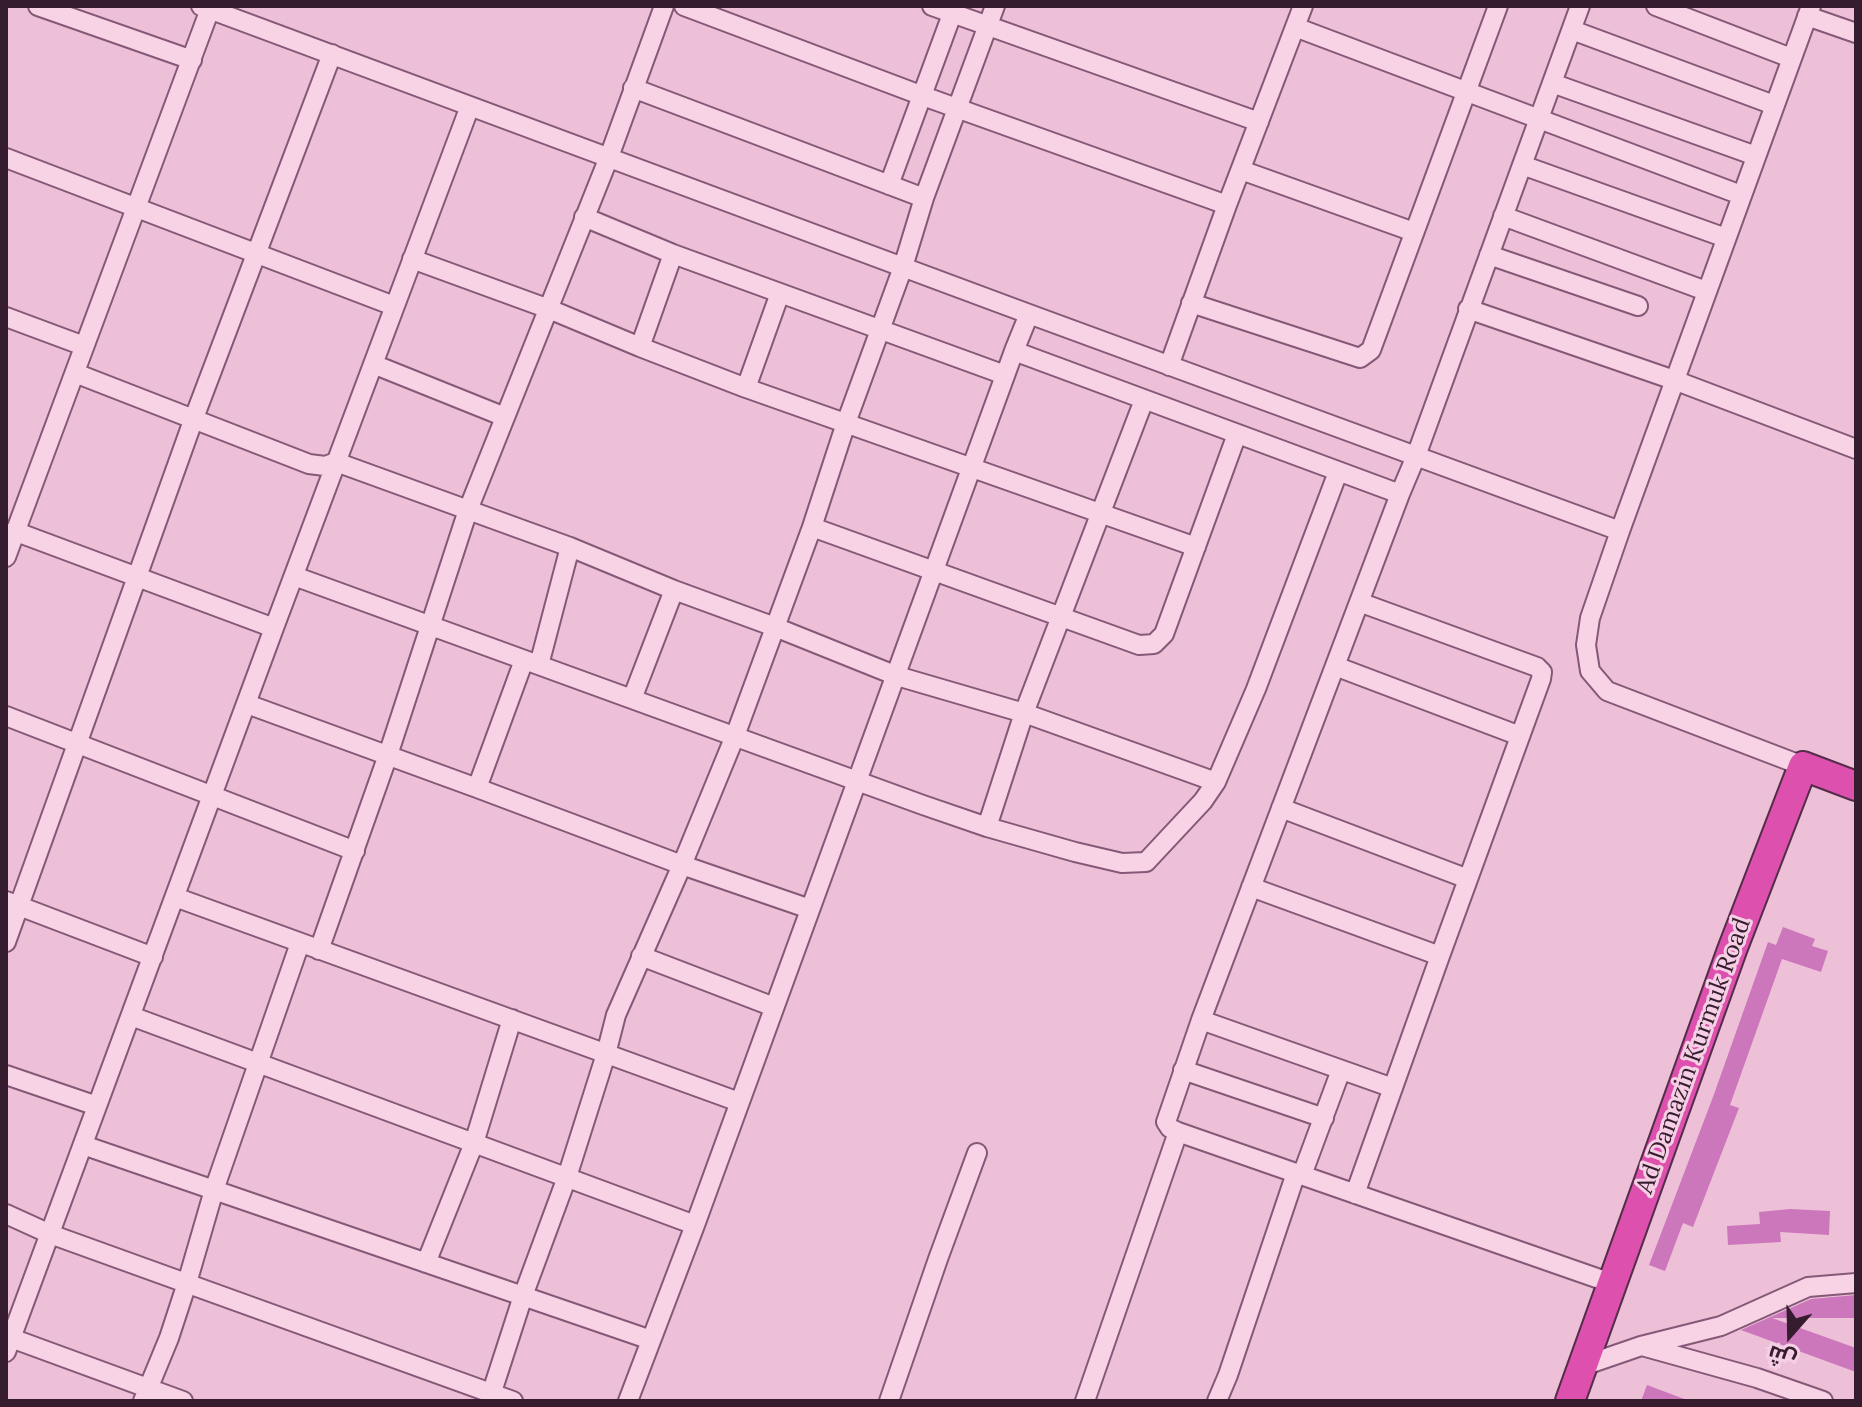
<!DOCTYPE html>
<html>
<head>
<meta charset="utf-8">
<style>
	body { margin:0 }
	#map { position:relative; width:1862px; height:1407px; overflow:hidden; background:#edc0d8; font-family:Lora,Cairo,serif }
	canvas { display:block }
	.frame { position:absolute; inset:0; border:8px solid #361c2f; pointer-events:none }
	.north { position:absolute; left:1750px; top:1295px; width:80px; height:80px; -webkit-text-stroke:6px #f5cfe3; paint-order:stroke; rotate:200deg; font-size:22px; font-weight:700; line-height:32px; text-align:center; color:#361c2f }
	.north::after { content:''; display:block; margin:auto; width:28px; height:36px; background:#361c2f; clip-path:polygon(50% 0,100% 100%,50% 72%,0 100%) }
</style>
</head>
<body>
<div id="map">
<canvas width="1862" height="1407"></canvas>
<div class="frame"></div>
<div class="north">ش</div>
</div>
<script>
const c = document.querySelector('canvas').getContext('2d');
c.lineJoin = 'round';
function fillPath(path, color) { c.fillStyle = color; c.fill(path, 'evenodd'); }
const toPath = rows => new Path2D(rows.map(r => 'M' + r).join(''));
function trace(path, color, width, dash) { c.strokeStyle = color; c.lineWidth = width; c.lineCap = dash ? 'butt' : 'round'; c.setLineDash(dash || []); c.stroke(path); }
function write(font, color, halo, rows, align = 'center') {
  c.font = font + ' Lora,serif'; c.lineWidth = 6; c.setLineDash([]); c.textBaseline = 'middle'; c.strokeStyle = halo; c.fillStyle = color; for (const [text, x, y, turn = 0] of rows) {
    c.save(); c.translate(x, y); c.rotate((+turn || 0) * Math.PI / 180); c.textAlign = isNaN(turn) ? turn : align; if (halo) c.strokeText(text, 0, 0); c.fillText(text, 0, 0); c.restore();
  }
}
fillPath(toPath([
	[1783,927,1815,939,1812,946,1828,951,1821,972,1782,959,1730,1105,1739,1108,1693,1227,1683,1223,1665,1271,1649,1265,1713,1097,1768,942,1776,945],
	[1790,1209,1830,1211,1829,1235,1780,1232,1781,1242,1728,1245,1727,1226,1760,1224,1759,1212],
	[1856,1295,1856,1318,1772,1318,1856,1348,1856,1372,1741,1330,1811,1299],
	[1647,1385,1687,1400,1687,1401,1641,1401]
]), '#cc76bb');
const minor = toPath([
	[38,6,192,60],
	[201,6,1029,314,1620,531,1590,618,1586,645,1590,671,1607,691,1803,766],
	[684,6,923,96,1227,205],
	[932,6,1259,122],
	[1580,6,1416,456,1400,494,1201,1020,1166,1122,1170,1128,1178,1132,1611,1283],
	[1656,6,1791,58],
	[1807,16,1856,33],
	[1295,27,1741,195],
	[1572,30,1774,105],
	[1552,83,1756,156],
	[633,88,924,198],
	[6,158,394,306],
	[1522,165,1726,238],
	[1241,170,1414,232],
	[889,185,955,6],
	[1503,216,1706,291],
	[584,217,673,254,1005,375],
	[1489,255,1638,306],
	[412,259,549,309,640,347,746,388,1196,547],
	[1191,303,1360,358,1371,350,1498,6],
	[1468,309,1674,380,1856,449],
	[6,317,84,346],
	[640,347,673,254],
	[1014,351,1400,494],
	[373,364,505,417],
	[1169,366,1227,205,1303,6],
	[75,373,309,464,325,466,336,462,570,547,674,590,775,627,897,676,1024,713,1216,782],
	[746,388,780,293],
	[812,527,1139,645,1154,644,1164,634,1237,434],
	[14,531,274,628],
	[1620,531,1811,6],
	[6,557,210,9],
	[294,576,923,805,987,827,1075,852,1122,863,1146,862,1203,801,1216,782,1256,689,1338,472],
	[539,665,570,547],
	[1335,666,1520,736],
	[632,699,674,590],
	[247,704,477,788,682,865,810,909],
	[6,716,355,851],
	[477,788,524,660],
	[1281,808,1468,879],
	[987,827,1024,713,1144,400],
	[1251,887,1440,956],
	[175,897,739,1102],
	[6,901,153,957],
	[6,942,194,418,332,54],
	[319,950,388,755,468,510,609,157,664,6],
	[641,956,774,1007],
	[131,1016,695,1225],
	[1201,1020,1393,1088],
	[1183,1070,1324,1118],
	[6,1075,97,1106],
	[83,1145,651,1340],
	[1302,1175,1341,1070],
	[1355,1194,1440,956,1541,679,1542,672,1537,667,1359,602],
	[6,1214,50,1234,513,1401],
	[426,1263,474,1143,512,1019],
	[11,1338,183,1401],
	[1642,1346,1757,1378,1823,1401],
	[6,1352,274,628,470,106],
	[1583,1366,1641,1346,1721,1326,1808,1287,1856,1283],
	[143,1401,169,1338,187,1283,214,1190,300,943],
	[489,1401,523,1296,567,1177,606,1054,616,1015,682,865,735,736,812,527,846,423,903,267,924,198,995,6],
	[628,1401,695,1225,1014,351,1029,314],
	[889,1401,938,1259,977,1153],
	[1085,1401,1178,1132],
	[1217,1401,1228,1375,1296,1173]
]);
const highway = toPath([
	[1570,1401,1732,950,1803,766,1856,786]
]);
trace(minor, '#865878', 22);
trace(highway, '#542d4a', 32);
trace(minor, '#f8d3e6', 18);
trace(highway, '#de50ae', 28);
write('24px', '#361c2f', '#f5cfe3', [
	["Ad Damazin Kurmuk Road",1694,1056,-70]
]);
</script>
</body>
</html>
